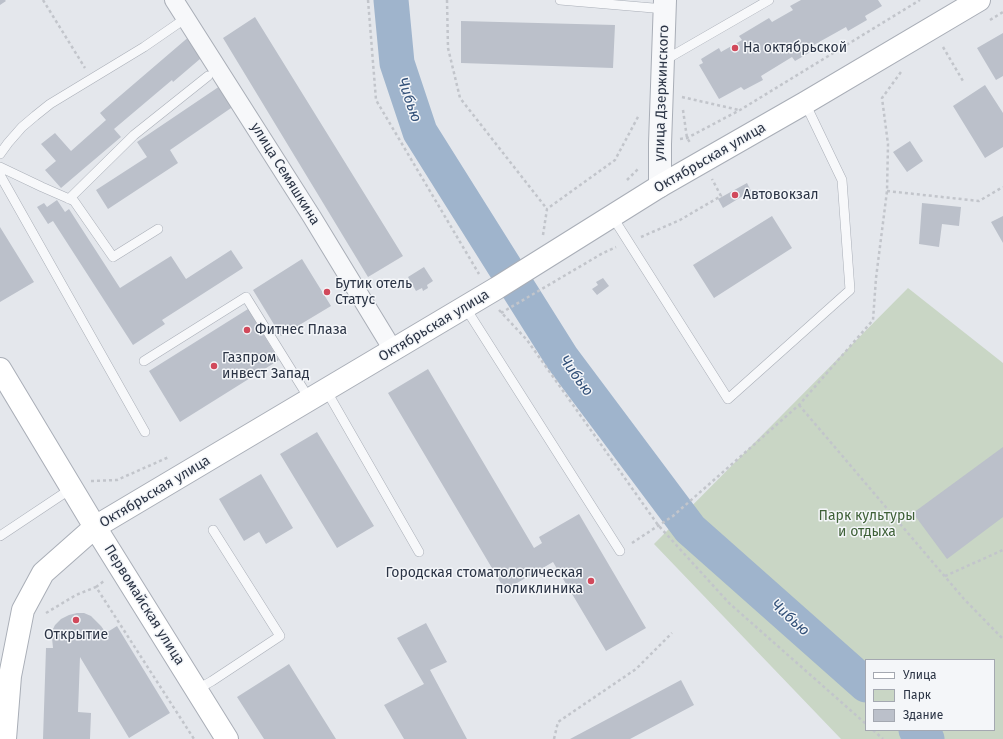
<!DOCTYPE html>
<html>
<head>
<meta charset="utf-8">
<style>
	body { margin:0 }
	#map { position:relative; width:1003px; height:739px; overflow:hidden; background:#e4e7ec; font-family:"Fira Sans",sans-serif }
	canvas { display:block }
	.legend { position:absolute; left:865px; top:659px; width:130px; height:72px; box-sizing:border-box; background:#f4f6f9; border:1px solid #a4a8b1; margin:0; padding:5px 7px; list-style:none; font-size:12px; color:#2b3445 }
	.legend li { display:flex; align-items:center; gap:8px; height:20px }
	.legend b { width:20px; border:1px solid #a4a8b1 }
</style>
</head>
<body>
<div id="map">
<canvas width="1003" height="739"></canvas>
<ul class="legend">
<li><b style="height:5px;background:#fff"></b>Улица</li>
<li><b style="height:11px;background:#c9d6c5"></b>Парк</li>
<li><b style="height:11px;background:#bbc0ca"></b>Здание</li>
</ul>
</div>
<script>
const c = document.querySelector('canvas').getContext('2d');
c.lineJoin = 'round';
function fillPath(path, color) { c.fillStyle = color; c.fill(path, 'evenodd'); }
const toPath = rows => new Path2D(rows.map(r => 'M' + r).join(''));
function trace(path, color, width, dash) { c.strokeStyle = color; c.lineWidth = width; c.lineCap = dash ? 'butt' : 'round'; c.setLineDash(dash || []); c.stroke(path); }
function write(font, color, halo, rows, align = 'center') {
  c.font = font + ' "Fira Sans",sans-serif'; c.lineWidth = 3; c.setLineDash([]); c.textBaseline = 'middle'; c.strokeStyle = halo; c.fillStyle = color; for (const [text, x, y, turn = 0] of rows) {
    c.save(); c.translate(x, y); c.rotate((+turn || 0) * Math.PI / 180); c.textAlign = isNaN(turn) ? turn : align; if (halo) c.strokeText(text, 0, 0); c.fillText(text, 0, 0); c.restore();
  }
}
fillPath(toPath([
	[908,288,1003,363,1003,739,841,739,654,544],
	[866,660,994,660,994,730,866,730]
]), '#c9d6c5');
trace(toPath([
	[391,0,397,63,420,132,562,358,690,529,866,685],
	[916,730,927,739]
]), '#9fb4cc', 35);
fillPath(toPath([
	[0,0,5,0,6,1,0,5],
	[801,0,878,0,882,6,865,16,867,20,848,31,846,27,812,46,814,50,795,61,792,57,761,76,763,80,744,90,741,87,719,99,699,65,703,63,701,59,719,48,721,52,742,40,739,36,769,18,772,22,793,10,790,6],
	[255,17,403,256,368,277,223,38],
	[461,21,615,25,613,68,461,63],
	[1003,33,1003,76,996,80,977,48],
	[191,35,207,53,173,82,172,80,114,129,121,137,61,188,45,170,56,161,41,144,55,133,71,151,106,120,100,113],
	[985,85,1003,113,1003,147,985,158,953,106],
	[220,86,234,106,170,150,178,163,108,209,96,190,147,157,137,142],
	[910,141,923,161,907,172,893,152],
	[747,183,751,191,723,208,718,199],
	[57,200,65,212,69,209,120,288,171,256,186,279,231,250,243,268,162,320,165,324,133,345,53,221,48,224,37,207,44,203,47,207],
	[922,203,961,207,959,226,942,224,939,247,919,244],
	[772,216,792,248,714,298,693,265],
	[1003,216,1003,243,991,222],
	[0,227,34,282,0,302],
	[302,259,331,306,281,336,253,290],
	[424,267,433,281,427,285,428,288,423,291,422,288,416,291,408,277],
	[603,278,609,286,597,295,592,289,598,285,596,282],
	[248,309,279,360,180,422,149,371],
	[428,369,534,548,542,543,539,537,579,514,646,628,606,651,553,562,505,590,388,393],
	[317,432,374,526,337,548,280,454],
	[1003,447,1003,517,947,559,913,513],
	[261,474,293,528,266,544,259,532,244,541,219,499],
	[77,613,84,613,91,616,101,626,106,633,117,626,170,713,129,738,80,657,78,712,91,713,90,739,43,739,46,648,53,648,52,638,52,631,55,625,61,619,69,615],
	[426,623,447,662,430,670,467,739,404,739,384,705,424,684,397,638],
	[289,664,336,739,264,739,237,697],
	[681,680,694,705,630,739,570,739]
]), '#bbc0ca');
const service = toPath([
	[560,0,665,9],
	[665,60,769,0],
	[0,154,8,143,22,127,35,116,50,104,144,47,186,18],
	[0,167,42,187,74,201,113,257,158,229],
	[0,175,145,432],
	[69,199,134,135,208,76],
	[612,216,728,399,850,290,842,180,805,103],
	[465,307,620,551],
	[144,361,246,297,310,400],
	[326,390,419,552],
	[0,536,72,488],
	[196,690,212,681,280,636,213,530]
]);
const minor = toPath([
	[174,0,312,217,393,350]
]);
const tertiary = toPath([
	[660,186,660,144,665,0]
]);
const secondary = toPath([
	[0,369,95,527,227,739],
	[5,739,10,676,23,610,43,573,95,527,497,288,660,186,805,103,979,0]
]);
trace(service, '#a9aeb7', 10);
trace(minor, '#a9aeb7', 20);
trace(tertiary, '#a9aeb7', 24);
trace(secondary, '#a9aeb7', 24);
trace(toPath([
	[43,0,85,68],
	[368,0,376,100,479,274],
	[447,0,448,48,460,98,547,209],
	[990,20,1003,12],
	[943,47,963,81],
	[682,97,739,110],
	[683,110,687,138,691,144],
	[680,139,687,138,740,110,920,0],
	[627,180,639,168],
	[887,191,979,201,1003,187],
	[543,235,547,209,615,160,639,115],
	[641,237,680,220,721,196,712,179],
	[499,310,527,340,658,525,729,603,866,724],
	[501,313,603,253,616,247],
	[799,405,964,599,1003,639],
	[91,481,117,480,169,457],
	[632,543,673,516,799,405,873,320,876,278,887,191,888,144,882,98,901,72],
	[945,576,1003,550],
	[96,587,104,581],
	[46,613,76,595,96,587,194,739],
	[873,730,883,739],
	[554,739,558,722,636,669,672,633]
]), '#c2c5cb', 2.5, [3, 3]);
trace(service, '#f7f8fa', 9);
trace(minor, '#f7f8fa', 18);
trace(tertiary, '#f7f8fa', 22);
trace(secondary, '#fff', 22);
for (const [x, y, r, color] of [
	[735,48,4,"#d1495b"],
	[735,195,4,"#d1495b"],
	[327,292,4,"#d1495b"],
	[247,330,4,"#d1495b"],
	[214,366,4,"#d1495b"],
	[591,581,4,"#d1495b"],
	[76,620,4,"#d1495b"]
]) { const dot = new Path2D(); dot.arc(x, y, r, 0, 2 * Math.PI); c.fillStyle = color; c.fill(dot); trace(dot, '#f4f6f9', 1.5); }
write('14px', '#2b3445', '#f4f6f9', [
	["На октябрьской",743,48],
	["Автовокзал",743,195],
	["Бутик отель",335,284],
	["Статус",335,300],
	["Фитнес Плаза",255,330],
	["Газпром",222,358],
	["инвест Запад",222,374],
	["Городская стоматологическая",583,573,"right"],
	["поликлиника",583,589,"right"],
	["Открытие",76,635,"center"]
], 'left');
write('14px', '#2b3445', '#f4f6f9', [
	["улица Дзержинского",662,93,-88],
	["Октябрьская улица",710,158,-30],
	["улица Семяшкина",285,174,58],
	["Октябрьская улица",434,326,-31],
	["Октябрьская улица",155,492,-31],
	["Первомайская улица",144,605,58]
]);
write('14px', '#3f6138', '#f4f6f9', [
	["Парк культуры",867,516],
	["и отдыха",867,532]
]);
write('italic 15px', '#34527a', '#f4f6f9', [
	["Чибью",409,100,71],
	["Чибью",576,376,54],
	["Чибью",790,618,42]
]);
</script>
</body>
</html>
